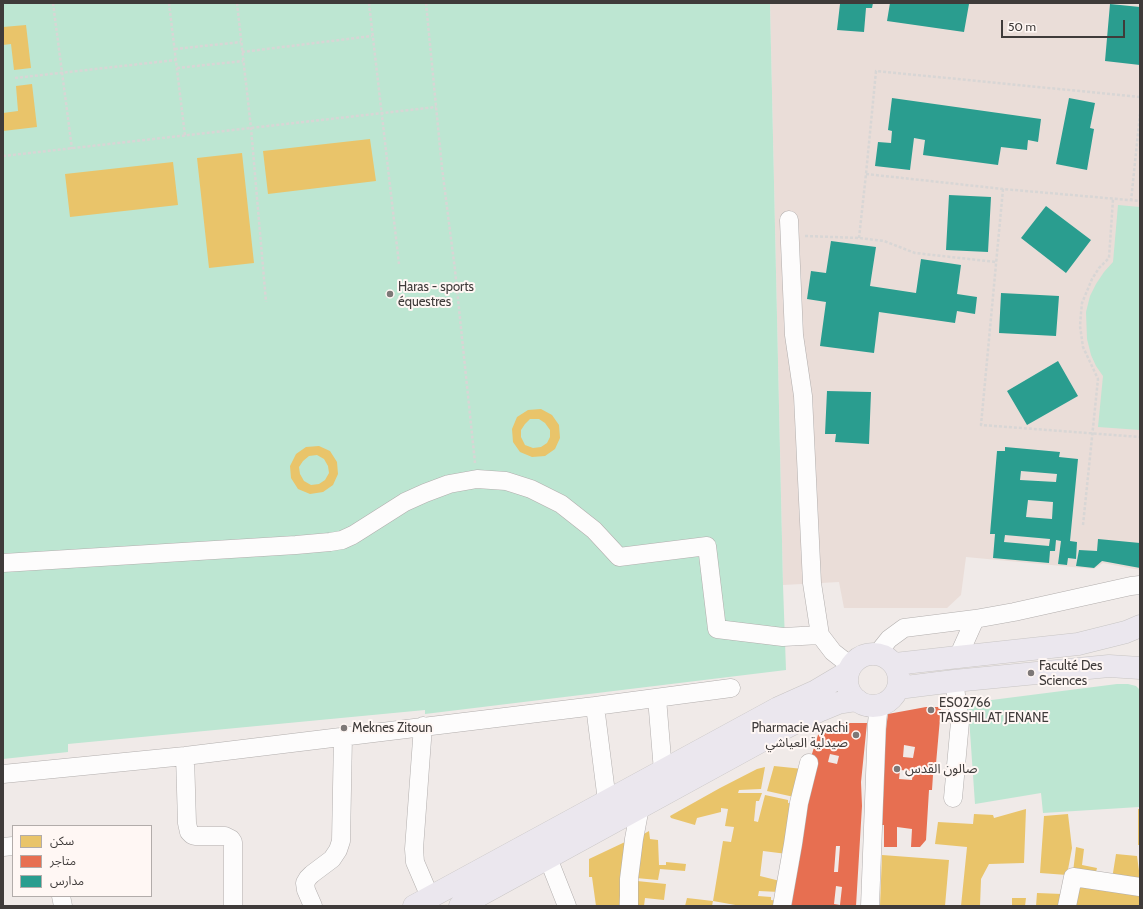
<!DOCTYPE html>
<html>
<head>
<meta charset="utf-8">
<style>
	body { margin:0 }
	#map { position:relative; width:1143px; height:909px; overflow:hidden; background:#f0eae8; font-family:Cabin,"Noto Sans Arabic",sans-serif }
	canvas { display:block }
	.frame { position:absolute; inset:0; border:4px solid #3f3b3a; pointer-events:none }
	.legend { position:absolute; left:12px; top:825px; width:140px; height:72px; box-sizing:border-box; background:#fff7f4; border:1px solid #b2acaa; margin:0; padding:5px 7px; list-style:none; font-size:12px; color:#3f3b3a }
	.legend li { display:flex; align-items:center; gap:8px; height:20px }
	.legend b { width:20px; border:1px solid #b2acaa }
	.scale { position:absolute; left:1001px; top:20px; width:124px; height:18px; box-sizing:border-box; border:2px solid #3f3b3a; border-top:0; padding-left:5px; font-size:12px; line-height:14px; white-space:nowrap; color:#3f3b3a; -webkit-text-stroke:3px #fff7f4; paint-order:stroke }
</style>
</head>
<body>
<div id="map">
<canvas width="1143" height="909"></canvas>
<div class="frame"></div>
<ul class="legend">
<li><b style="height:11px;background:#e9c46a"></b>سكن</li>
<li><b style="height:11px;background:#e76f51"></b>متاجر</li>
<li><b style="height:11px;background:#2a9d8f"></b>مدارس</li>
</ul>
<div class="scale">50 m</div>
</div>
<script>
const c = document.querySelector('canvas').getContext('2d');
c.lineJoin = 'round';
function fillPath(path, color) { c.fillStyle = color; c.fill(path, 'evenodd'); }
const toPath = rows => new Path2D(rows.map(r => 'M' + r).join(''));
function trace(path, color, width, dash) { c.strokeStyle = color; c.lineWidth = width; c.lineCap = dash ? 'butt' : 'round'; c.setLineDash(dash || []); c.stroke(path); }
function write(font, color, halo, rows, align = 'center') {
  c.font = font + ' Cabin,"Noto Sans Arabic",sans-serif'; c.lineWidth = 4; c.setLineDash([]); c.textBaseline = 'middle'; c.strokeStyle = halo; c.fillStyle = color; for (const [text, x, y, turn = 0] of rows) {
    c.save(); c.translate(x, y); c.rotate((+turn || 0) * Math.PI / 180); c.textAlign = isNaN(turn) ? turn : align; if (halo) c.strokeText(text, 0, 0); c.fillText(text, 0, 0); c.restore();
  }
}
fillPath(toPath([
	[770,3,1140,3,1140,570,1103,563,1094,569,966,557,961,595,947,608,844,608,839,582,783,585]
]), '#eaddd8');
fillPath(toPath([
	[3,3,770,3,783,585,786,670,425,714,425,710,68,744,68,752,3,759],
	[1118,205,1140,207,1140,430,1098,427,1103,376,1096,366,1091,355,1087,339,1086,312,1090,296,1096,284,1104,272,1113,262],
	[1117,684,1128,684,1136,686,1140,690,1140,796,1139,807,1043,813,1041,793,975,804,968,703]
]), '#bde6d2');
fillPath(toPath([
	[26,25,31,68,14,70,11,44,3,45,3,27],
	[32,84,37,127,3,131,3,113,18,111,16,86],
	[370,139,376,181,268,194,263,151],
	[242,153,254,263,209,268,197,158],
	[173,162,178,205,70,217,65,174],
	[541,409,552,415,559,425,560,438,555,449,545,456,532,457,520,452,513,442,512,429,517,417,528,410],
	[530,419,539,419,545,423,550,430,550,437,547,443,541,447,533,448,525,445,521,437,521,430,525,424],
	[319,446,330,451,337,462,338,474,333,485,323,492,310,494,298,489,291,478,290,466,296,454,306,447],
	[317,455,324,459,328,466,329,473,325,480,319,484,311,485,304,481,300,474,299,467,303,461,309,456],
	[774,766,803,769,794,797,767,791],
	[765,767,761,789,739,790,738,793,762,793,759,801,756,801,754,821,758,822,765,795,788,800,788,803,794,804,787,854,763,851,760,876,780,881,779,892,759,891,758,896,771,897,771,900,778,901,777,906,741,906,713,901,723,841,731,842,734,827,725,826,728,809,721,808,721,812,697,818,695,825,671,818,670,816,720,788,757,769],
	[1026,809,1024,863,989,864,981,879,980,906,961,906,967,847,935,844,938,822,973,824,974,814,993,815,994,818],
	[1138,809,1140,809,1140,845,1138,845],
	[1068,814,1072,848,1067,875,1040,873,1044,816],
	[649,831,650,839,658,840,659,865,666,865,666,862,686,864,685,871,660,869,658,880,636,878,642,835],
	[625,842,619,906,596,906,592,877,589,877,589,859],
	[1076,847,1084,849,1082,865,1097,868,1095,876,1073,872],
	[1116,854,1137,856,1140,878,1112,879],
	[882,855,949,860,945,906,880,906],
	[637,881,666,884,664,900,645,898,644,906,636,906],
	[1078,884,1140,893,1140,906,1072,906],
	[1037,893,1062,894,1060,906,1036,906],
	[687,898,713,901,712,906,685,906],
	[1012,898,1026,898,1025,906,1012,906]
]), '#e9c46a');
fillPath(toPath([
	[926,707,941,707,935,775,933,775,932,790,929,790,926,840,920,847,911,847,912,829,897,827,897,847,884,847,884,825,882,825,884,744,888,714],
	[904,745,915,747,913,758,903,757],
	[900,770,913,771,912,780,899,779],
	[843,723,867,723,861,782,862,806,856,906,785,906,811,757,818,735],
	[830,754,839,756,837,764,828,762],
	[836,846,840,846,838,872,834,872],
	[836,886,842,887,840,905,834,904]
]), '#e76f51');
fillPath(toPath([
	[836,3,873,3,872,8,866,8,864,32,837,30,840,4,836,4],
	[890,3,961,3,969,4,964,32,887,21],
	[1110,4,1140,7,1140,65,1105,61],
	[892,98,1041,119,1038,142,1028,140,1027,150,1001,147,998,165,923,155,925,140,914,138,910,170,875,166,878,142,891,143,892,131,888,130],
	[1069,98,1095,103,1090,128,1094,129,1087,170,1056,164],
	[949,195,991,197,988,252,946,250],
	[1046,206,1091,240,1066,273,1021,238],
	[831,241,876,247,870,286,916,293,921,259,961,265,957,294,977,297,975,314,957,311,955,323,879,312,874,353,820,346,826,302,807,299,811,271,826,273],
	[1001,293,1059,296,1056,336,999,333],
	[1058,361,1078,396,1027,425,1007,391],
	[827,391,871,392,869,444,835,442,836,434,825,434],
	[1005,447,1060,452,1059,457,1078,459,1070,541,1077,542,1076,559,1068,558,1067,565,1058,564,1061,541,1056,540,1055,551,1050,551,1049,563,993,558,995,534,990,534,997,451,1005,451],
	[1021,471,1057,474,1056,482,1020,480],
	[1028,500,1053,502,1052,519,1026,517],
	[1005,535,1050,539,1049,546,1004,542],
	[1098,539,1140,543,1140,568,1102,561,1094,568,1076,566,1079,550,1097,551]
]), '#2a9d8f');
const minor = toPath([
	[789,220,794,335,803,396,812,583,820,635,833,652,851,666],
	[3,563,296,545,330,542,342,540,353,535,405,502,425,493,449,484,477,479,506,481,531,489,561,504,594,530,619,557,707,546,717,629,783,637,820,635],
	[877,654,889,639,904,628,975,619,1014,612,1131,586,1140,585],
	[958,657,975,619],
	[657,698,663,771],
	[595,706,607,801],
	[423,726,414,849,415,862,430,897],
	[185,756,187,823,189,832,192,835,195,836,225,836,231,839,233,842,233,906],
	[3,774,185,756,595,706,731,688],
	[953,798,960,722,954,681],
	[542,846,548,858,567,906],
	[3,847,13,846],
	[61,896,63,906],
	[313,906,306,890,305,883,308,878,312,874,332,859,338,850,341,841,343,736],
	[629,906,629,879,634,839,640,807],
	[782,906,793,844,799,803,809,763],
	[870,906,877,723,879,705],
	[1067,906,1073,877,1140,887]
]);
const major = toPath([
	'847 680a26 26 0 1 1 52 0a26 26 0 1 1-52 0Z',
	[895,664,958,657,1078,644,1126,632,1140,626],
	[898,688,954,681,1109,666,1140,668],
	[414,906,778,708,816,691,848,672],
	[460,906,785,728,821,710,838,703,857,700]
]);
trace(minor, '#b2aead', 19);
trace(major, '#c8c5c4', 23);
trace(toPath([
	[53,3,72,149],
	[169,3,185,136],
	[237,3,251,128,266,302],
	[369,3,399,264],
	[426,3,442,168,455,270,475,463],
	[175,49,241,42],
	[242,52,372,36],
	[177,68,243,61],
	[15,78,176,60],
	[3,156,436,107],
	[866,174,1003,189,1140,201],
	[1003,189,981,425,1140,437],
	[1131,201,1140,114],
	[805,236,859,238,884,241,915,253,996,262],
	[859,238,866,174,876,71,1140,97],
	[1083,525,1098,379,1083,347,1080,326,1081,313,1082,303,1092,279,1099,268,1109,258,1113,199]
]), '#d8d6d5', 2.5, [3, 2]);
trace(minor, '#fdfcfc', 18);
trace(major, '#ebe7ee', 22);
for (const [x, y, r, color] of [
	[390,294,4,"#7d7877"],
	[1031,673,4,"#7d7877"],
	[931,710,4,"#7d7877"],
	[344,728,4,"#7d7877"],
	[856,735,4,"#7d7877"],
	[897,769,4,"#7d7877"]
]) { const dot = new Path2D(); dot.arc(x, y, r, 0, 2 * Math.PI); c.fillStyle = color; c.fill(dot); trace(dot, '#fff7f4', 1.5); }
write('13px', '#3f3b3a', '#fff7f4', [
	["Haras - sports",398,287],
	["équestres",398,302],
	["Faculté Des",1039,666],
	["Sciences",1039,681],
	["ES02766",939,703],
	["TASSHILAT JENANE",939,718],
	["Meknes Zitoun",352,728],
	["Pharmacie Ayachi",848,728,"right"],
	["صيدلية العياشي",848,743,"right"],
	["صالون القدس",905,769]
], 'left');
</script>
</body>
</html>
